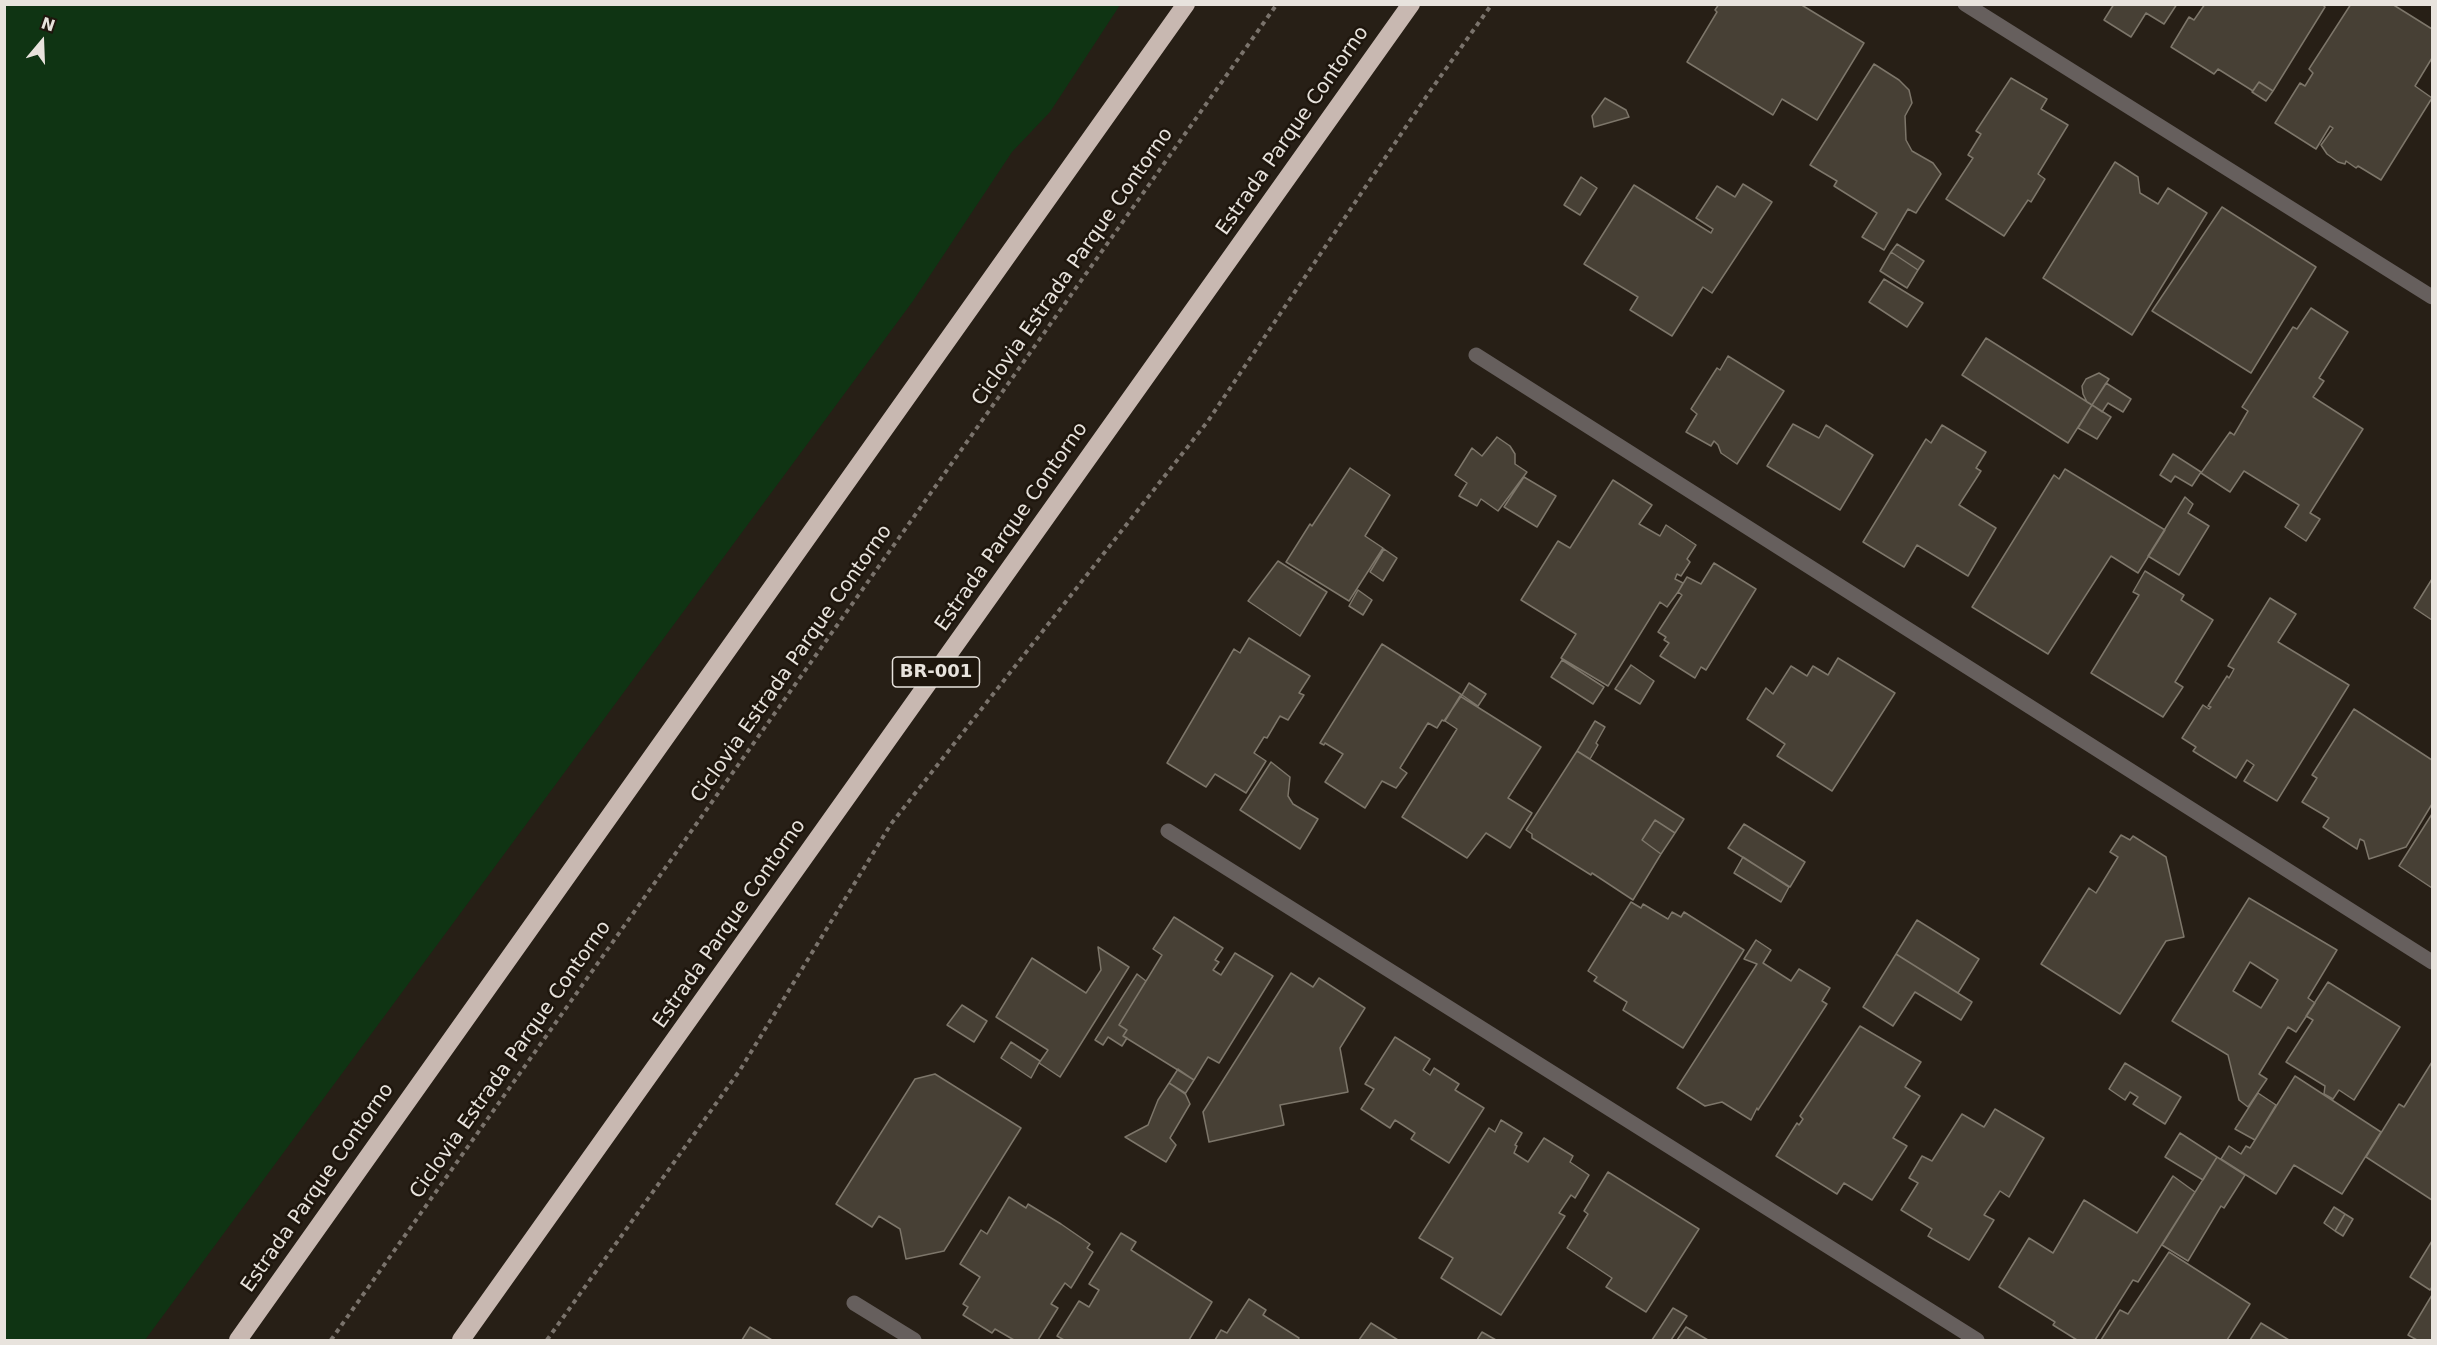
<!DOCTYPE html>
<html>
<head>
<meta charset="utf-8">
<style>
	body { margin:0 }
	#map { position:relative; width:2437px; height:1345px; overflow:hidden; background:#271f16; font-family:"DejaVu Sans",sans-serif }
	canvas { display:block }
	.frame { position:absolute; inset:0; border:6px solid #e8e3dd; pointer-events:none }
	.north { position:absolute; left:12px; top:12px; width:60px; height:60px; -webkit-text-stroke:4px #1e160d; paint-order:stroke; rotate:19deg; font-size:16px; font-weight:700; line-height:24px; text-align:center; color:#e8e3dd }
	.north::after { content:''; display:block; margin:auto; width:21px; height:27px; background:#e8e3dd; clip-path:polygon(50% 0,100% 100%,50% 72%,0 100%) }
</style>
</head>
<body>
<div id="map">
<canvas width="2437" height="1345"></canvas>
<div class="frame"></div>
<div class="north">N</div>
</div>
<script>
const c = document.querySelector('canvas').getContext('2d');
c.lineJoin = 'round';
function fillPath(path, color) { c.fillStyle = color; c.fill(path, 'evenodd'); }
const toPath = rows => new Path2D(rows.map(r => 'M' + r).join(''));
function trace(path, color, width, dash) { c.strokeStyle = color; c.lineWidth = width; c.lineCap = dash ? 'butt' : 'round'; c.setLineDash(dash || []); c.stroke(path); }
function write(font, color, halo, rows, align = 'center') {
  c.font = font + ' "DejaVu Sans",sans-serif'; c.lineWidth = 5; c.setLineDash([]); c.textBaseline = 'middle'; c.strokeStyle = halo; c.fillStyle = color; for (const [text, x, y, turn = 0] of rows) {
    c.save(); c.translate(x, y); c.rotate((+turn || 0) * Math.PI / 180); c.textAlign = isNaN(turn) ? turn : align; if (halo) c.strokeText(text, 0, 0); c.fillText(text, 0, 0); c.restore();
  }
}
fillPath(toPath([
	[5,4,1120,5,1050,112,1012,152,913,301,145,1340,5,1340]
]), '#0f3413');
const building = toPath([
	[1719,4,1800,4,1864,43,1817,120,1782,99,1773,115,1687,62,1717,12,1715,10,1719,4],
	[2114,4,2177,4,2164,24,2146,13,2131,37,2104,20,2114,4],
	[2205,4,2322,4,2325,7,2273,91,2259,82,2253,91,2218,69,2214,74,2171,47,2189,17,2194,20,2205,4],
	[2351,4,2392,4,2432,29,2432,58,2415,86,2432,98,2381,180,2358,166,2356,168,2346,161,2345,164,2338,162,2327,154,2321,145,2333,128,2330,126,2316,149,2275,123,2300,83,2305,86,2313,73,2309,69,2351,4],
	[1874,64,1899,80,1909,90,1912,103,1905,116,1906,140,1912,151,1933,163,1941,174,1916,213,1908,209,1884,250,1862,237,1877,213,1834,186,1837,181,1810,165,1874,64],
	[2011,78,2047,99,2041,109,2068,125,2038,174,2045,179,2031,202,2028,200,2004,236,1946,199,1973,158,1968,155,1981,134,1976,131,2011,78],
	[2259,82,2273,91,2266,101,2252,92,2259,82],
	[1605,98,1626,110,1629,117,1594,127,1592,116,1605,98],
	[2115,162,2138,177,2140,193,2158,204,2168,188,2207,213,2132,335,2043,278,2115,162],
	[1581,177,1597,188,1580,215,1564,205,1581,177],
	[1743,184,1772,202,1712,293,1703,287,1672,336,1630,310,1638,297,1584,264,1634,185,1711,233,1713,229,1696,218,1717,186,1735,197,1743,184],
	[2222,207,2316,267,2251,373,2152,311,2222,207],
	[1897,244,1924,261,1918,270,1891,252,1897,244],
	[1891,252,1918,270,1907,288,1880,271,1891,252],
	[1884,279,1923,303,1907,327,1869,302,1884,279],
	[2311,308,2348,332,2319,378,2324,381,2313,397,2363,429,2310,513,2320,519,2306,541,2285,527,2299,505,2244,471,2230,492,2201,473,2230,432,2234,435,2248,411,2242,407,2293,327,2297,329,2311,308],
	[1986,338,2092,405,2068,443,1962,375,1986,338],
	[1728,356,1784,391,1737,464,1721,453,1718,445,1714,441,1711,446,1686,432,1697,414,1691,409,1717,368,1720,370,1728,356],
	[2099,373,2109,379,2092,405,2087,402,2083,394,2082,386,2086,379,2099,373],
	[2106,383,2131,399,2123,412,2108,403,2102,412,2092,405,2106,383],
	[2092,405,2111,417,2097,439,2078,428,2092,405],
	[1793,424,1819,438,1826,425,1873,455,1840,510,1767,466,1793,424],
	[1942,425,1986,452,1976,468,1981,471,1959,505,1996,528,1968,576,1917,545,1904,567,1863,542,1926,439,1931,443,1942,425],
	[1497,437,1510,446,1515,454,1515,464,1527,472,1498,511,1481,499,1477,506,1459,496,1467,483,1455,475,1472,448,1482,456,1497,437],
	[2173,454,2201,472,2192,486,2175,476,2171,482,2160,475,2173,454],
	[1350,468,1390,495,1365,536,1383,548,1349,601,1286,562,1310,524,1312,526,1350,468],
	[2065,469,2165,530,2138,573,2111,556,2048,654,1972,607,2054,475,2059,479,2065,469],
	[1524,477,1556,496,1537,527,1504,507,1524,477],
	[1613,480,1652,505,1639,524,1660,536,1666,525,1696,545,1687,559,1690,562,1681,576,1677,574,1675,579,1683,583,1678,592,1667,607,1660,602,1608,686,1561,658,1576,634,1521,600,1558,541,1570,548,1613,480],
	[2185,497,2193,504,2188,513,2209,526,2179,575,2148,556,2185,497],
	[1384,549,1397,558,1383,581,1370,572,1384,549],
	[1278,561,1327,592,1300,636,1248,601,1278,561],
	[1714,563,1756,589,1706,670,1701,667,1695,678,1660,656,1669,643,1664,640,1666,637,1658,632,1682,595,1678,592,1687,577,1701,584,1714,563],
	[2145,571,2184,595,2181,600,2213,620,2175,682,2183,687,2163,717,2091,673,2139,595,2133,592,2145,571],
	[2432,579,2432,620,2414,608,2432,579],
	[1358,590,1372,600,1363,615,1349,606,1358,590],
	[2270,598,2296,614,2278,642,2349,685,2277,801,2244,781,2254,765,2247,760,2236,778,2193,751,2196,747,2182,738,2203,705,2209,709,2211,707,2208,706,2227,676,2229,678,2234,669,2228,666,2270,598],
	[1249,638,1310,676,1299,693,1304,695,1288,720,1280,716,1267,738,1264,737,1254,753,1266,761,1246,793,1215,774,1206,787,1167,763,1234,649,1240,653,1249,638],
	[1382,644,1462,695,1444,721,1442,720,1437,728,1428,723,1400,768,1407,773,1396,788,1382,781,1365,808,1325,782,1343,754,1325,743,1324,745,1320,743,1382,644],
	[1838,658,1895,693,1832,791,1777,756,1785,744,1747,719,1766,688,1773,694,1791,666,1807,676,1813,666,1828,675,1838,658],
	[1562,660,1604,687,1593,704,1551,677,1562,660],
	[1631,665,1654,681,1640,704,1615,689,1631,665],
	[1469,683,1486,694,1478,706,1462,695,1469,683],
	[1460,696,1541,747,1508,798,1532,813,1510,848,1486,833,1467,858,1402,817,1457,729,1445,721,1460,696],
	[2354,709,2432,760,2432,804,2406,847,2369,859,2364,841,2360,839,2357,849,2323,827,2329,818,2302,802,2317,778,2312,775,2354,709],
	[1595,721,1605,727,1596,743,1598,745,1590,759,1577,751,1595,721],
	[1577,751,1684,819,1675,833,1655,820,1642,840,1661,854,1633,900,1592,873,1591,875,1532,838,1532,834,1526,830,1577,751],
	[1271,762,1290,777,1288,796,1293,804,1318,819,1300,849,1240,810,1271,762],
	[2432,814,2432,888,2399,866,2432,814],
	[1655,820,1675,833,1661,854,1642,840,1655,820],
	[1744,824,1805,862,1790,887,1728,848,1744,824],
	[2121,835,2130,840,2133,836,2166,857,2184,937,2166,941,2120,1014,2041,964,2089,888,2096,893,2118,857,2110,852,2121,835],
	[1743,857,1789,887,1781,902,1734,873,1743,857],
	[2249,898,2337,950,2308,998,2315,1003,2296,1032,2288,1027,2259,1074,2267,1079,2248,1107,2239,1100,2228,1055,2172,1021,2249,898],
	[2250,962,2278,980,2261,1008,2233,991,2250,962],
	[1631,902,1641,908,1643,904,1668,919,1672,912,1681,917,1684,912,1744,950,1683,1048,1623,1010,1627,1002,1594,981,1597,977,1588,971,1631,902],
	[1174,917,1223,948,1215,960,1219,962,1213,970,1221,975,1235,953,1273,976,1219,1063,1208,1057,1194,1080,1123,1036,1127,1030,1119,1025,1162,955,1153,949,1174,917],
	[1917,920,1979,959,1958,993,1896,954,1917,920],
	[1756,940,1771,950,1763,963,1791,981,1799,969,1830,988,1822,1001,1827,1004,1758,1110,1757,1108,1751,1120,1722,1102,1705,1106,1677,1088,1757,964,1744,959,1756,940],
	[1098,947,1129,967,1060,1077,1039,1063,1048,1050,996,1017,1032,958,1086,993,1101,970,1098,947],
	[1896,954,1972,1002,1961,1020,1915,992,1893,1026,1863,1007,1896,954],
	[1291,973,1313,987,1319,978,1365,1008,1340,1048,1348,1092,1280,1105,1284,1125,1209,1142,1203,1112,1291,973],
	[1137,974,1146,981,1119,1025,1127,1030,1123,1036,1127,1038,1122,1046,1108,1037,1103,1045,1095,1040,1137,974],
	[2328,982,2400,1027,2354,1100,2339,1090,2333,1099,2324,1094,2325,1086,2286,1062,2313,1020,2306,1016,2328,982],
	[962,1005,987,1021,974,1042,947,1025,962,1005],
	[1860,1026,1921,1062,1905,1087,1920,1096,1893,1138,1907,1146,1872,1200,1844,1183,1837,1194,1776,1156,1797,1123,1799,1125,1803,1119,1800,1116,1860,1026],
	[1395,1037,1430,1059,1423,1070,1430,1075,1434,1068,1459,1084,1455,1090,1484,1108,1449,1163,1411,1139,1415,1133,1395,1120,1390,1128,1361,1109,1374,1089,1365,1084,1395,1037],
	[1011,1042,1040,1061,1031,1078,1001,1058,1011,1042],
	[2432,1062,2432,1200,2366,1157,2399,1104,2404,1107,2432,1062],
	[2125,1063,2181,1097,2165,1124,2133,1104,2138,1097,2130,1092,2125,1100,2109,1089,2125,1063],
	[1178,1069,1194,1080,1185,1094,1169,1083,1178,1069],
	[935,1074,1021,1128,944,1251,906,1259,900,1229,879,1216,872,1227,836,1204,915,1079,935,1074],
	[2295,1076,2381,1132,2342,1194,2294,1165,2276,1194,2221,1159,2229,1146,2241,1154,2246,1146,2250,1148,2295,1076],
	[1169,1083,1185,1093,1190,1104,1170,1138,1176,1145,1166,1162,1125,1137,1148,1125,1158,1100,1169,1083],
	[2258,1093,2276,1105,2255,1140,2235,1129,2258,1093],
	[1995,1109,2044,1138,2009,1197,2000,1191,1984,1215,1994,1220,1969,1260,1928,1236,1932,1229,1901,1210,1918,1183,1909,1178,1922,1156,1932,1161,1962,1114,1984,1127,1995,1109],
	[1501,1120,1522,1133,1515,1145,1517,1146,1514,1153,1528,1162,1544,1138,1573,1156,1570,1162,1589,1175,1575,1198,1571,1195,1559,1213,1565,1216,1501,1315,1441,1278,1453,1258,1419,1238,1489,1128,1495,1132,1501,1120],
	[2180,1133,2217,1157,2203,1180,2165,1157,2180,1133],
	[2217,1157,2245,1175,2224,1208,2221,1206,2188,1261,2162,1245,2217,1157],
	[1608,1172,1699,1229,1646,1312,1606,1287,1612,1278,1567,1248,1588,1214,1584,1211,1608,1172],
	[2173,1176,2195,1192,2138,1282,2133,1280,2095,1340,2077,1340,2053,1325,2055,1322,1999,1287,2029,1238,2053,1253,2084,1200,2137,1233,2173,1176],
	[1009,1197,1026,1208,1028,1204,1061,1224,1090,1244,1087,1248,1093,1252,1071,1288,1065,1283,1051,1304,1058,1308,1038,1340,1014,1340,995,1329,992,1333,963,1315,968,1307,963,1304,980,1277,960,1264,981,1230,987,1234,1009,1197],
	[2334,1207,2345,1214,2335,1231,2324,1223,2334,1207],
	[2345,1214,2353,1219,2343,1236,2335,1231,2345,1214],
	[1121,1233,1136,1242,1131,1250,1212,1302,1189,1340,1064,1340,1057,1336,1079,1301,1089,1307,1099,1290,1089,1284,1121,1233],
	[2432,1241,2432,1287,2430,1290,2410,1277,2432,1241],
	[2169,1252,2250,1304,2227,1340,2101,1340,2120,1310,2128,1314,2169,1252],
	[2432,1295,2432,1340,2417,1340,2408,1335,2432,1295],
	[1249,1299,1266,1310,1263,1315,1299,1338,1298,1340,1215,1340,1221,1330,1227,1333,1249,1299],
	[1673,1308,1687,1316,1671,1340,1652,1340,1673,1308],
	[1371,1323,1398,1340,1359,1340,1371,1323],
	[2261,1323,2289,1340,2250,1340,2261,1323],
	[750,1327,772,1340,742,1340,750,1327],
	[1686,1327,1708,1340,1677,1340,1686,1327],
	[1482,1332,1496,1340,1477,1340,1482,1332]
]);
fillPath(building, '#474035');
trace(building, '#7d766a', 1.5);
trace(toPath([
	[331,1340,1277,4],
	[547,1340,740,1070,891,824,1208,421,1428,94,1492,4]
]), '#7a736c', 4, [4.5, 4.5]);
trace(toPath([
	[1965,4,2432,297],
	[1476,355,2432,962],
	[1168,831,1977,1340],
	[854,1303,914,1340]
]), '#665f5d', 15);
trace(toPath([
	[238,1340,1186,4],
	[461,1340,1411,4]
]), '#c8b8b1', 18);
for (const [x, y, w] of [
	[936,672,87]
]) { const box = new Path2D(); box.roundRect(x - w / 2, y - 15, w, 30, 4.5); c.fillStyle = '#1e160d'; c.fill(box); trace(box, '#e8e3dd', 1.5); }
write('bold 18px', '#e8e3dd', null, [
	["BR-001",936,672]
]);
write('20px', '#e8e3dd', '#1e160d', [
	["Estrada Parque Contorno",1293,131,-55],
	["Ciclovia Estrada Parque Contorno",1073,267,-55],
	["Estrada Parque Contorno",1012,527,-55],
	["Ciclovia Estrada Parque Contorno",792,664,-55],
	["Estrada Parque Contorno",730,924,-55],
	["Ciclovia Estrada Parque Contorno",511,1060,-55],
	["Estrada Parque Contorno",318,1188,-55]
]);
</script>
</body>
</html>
